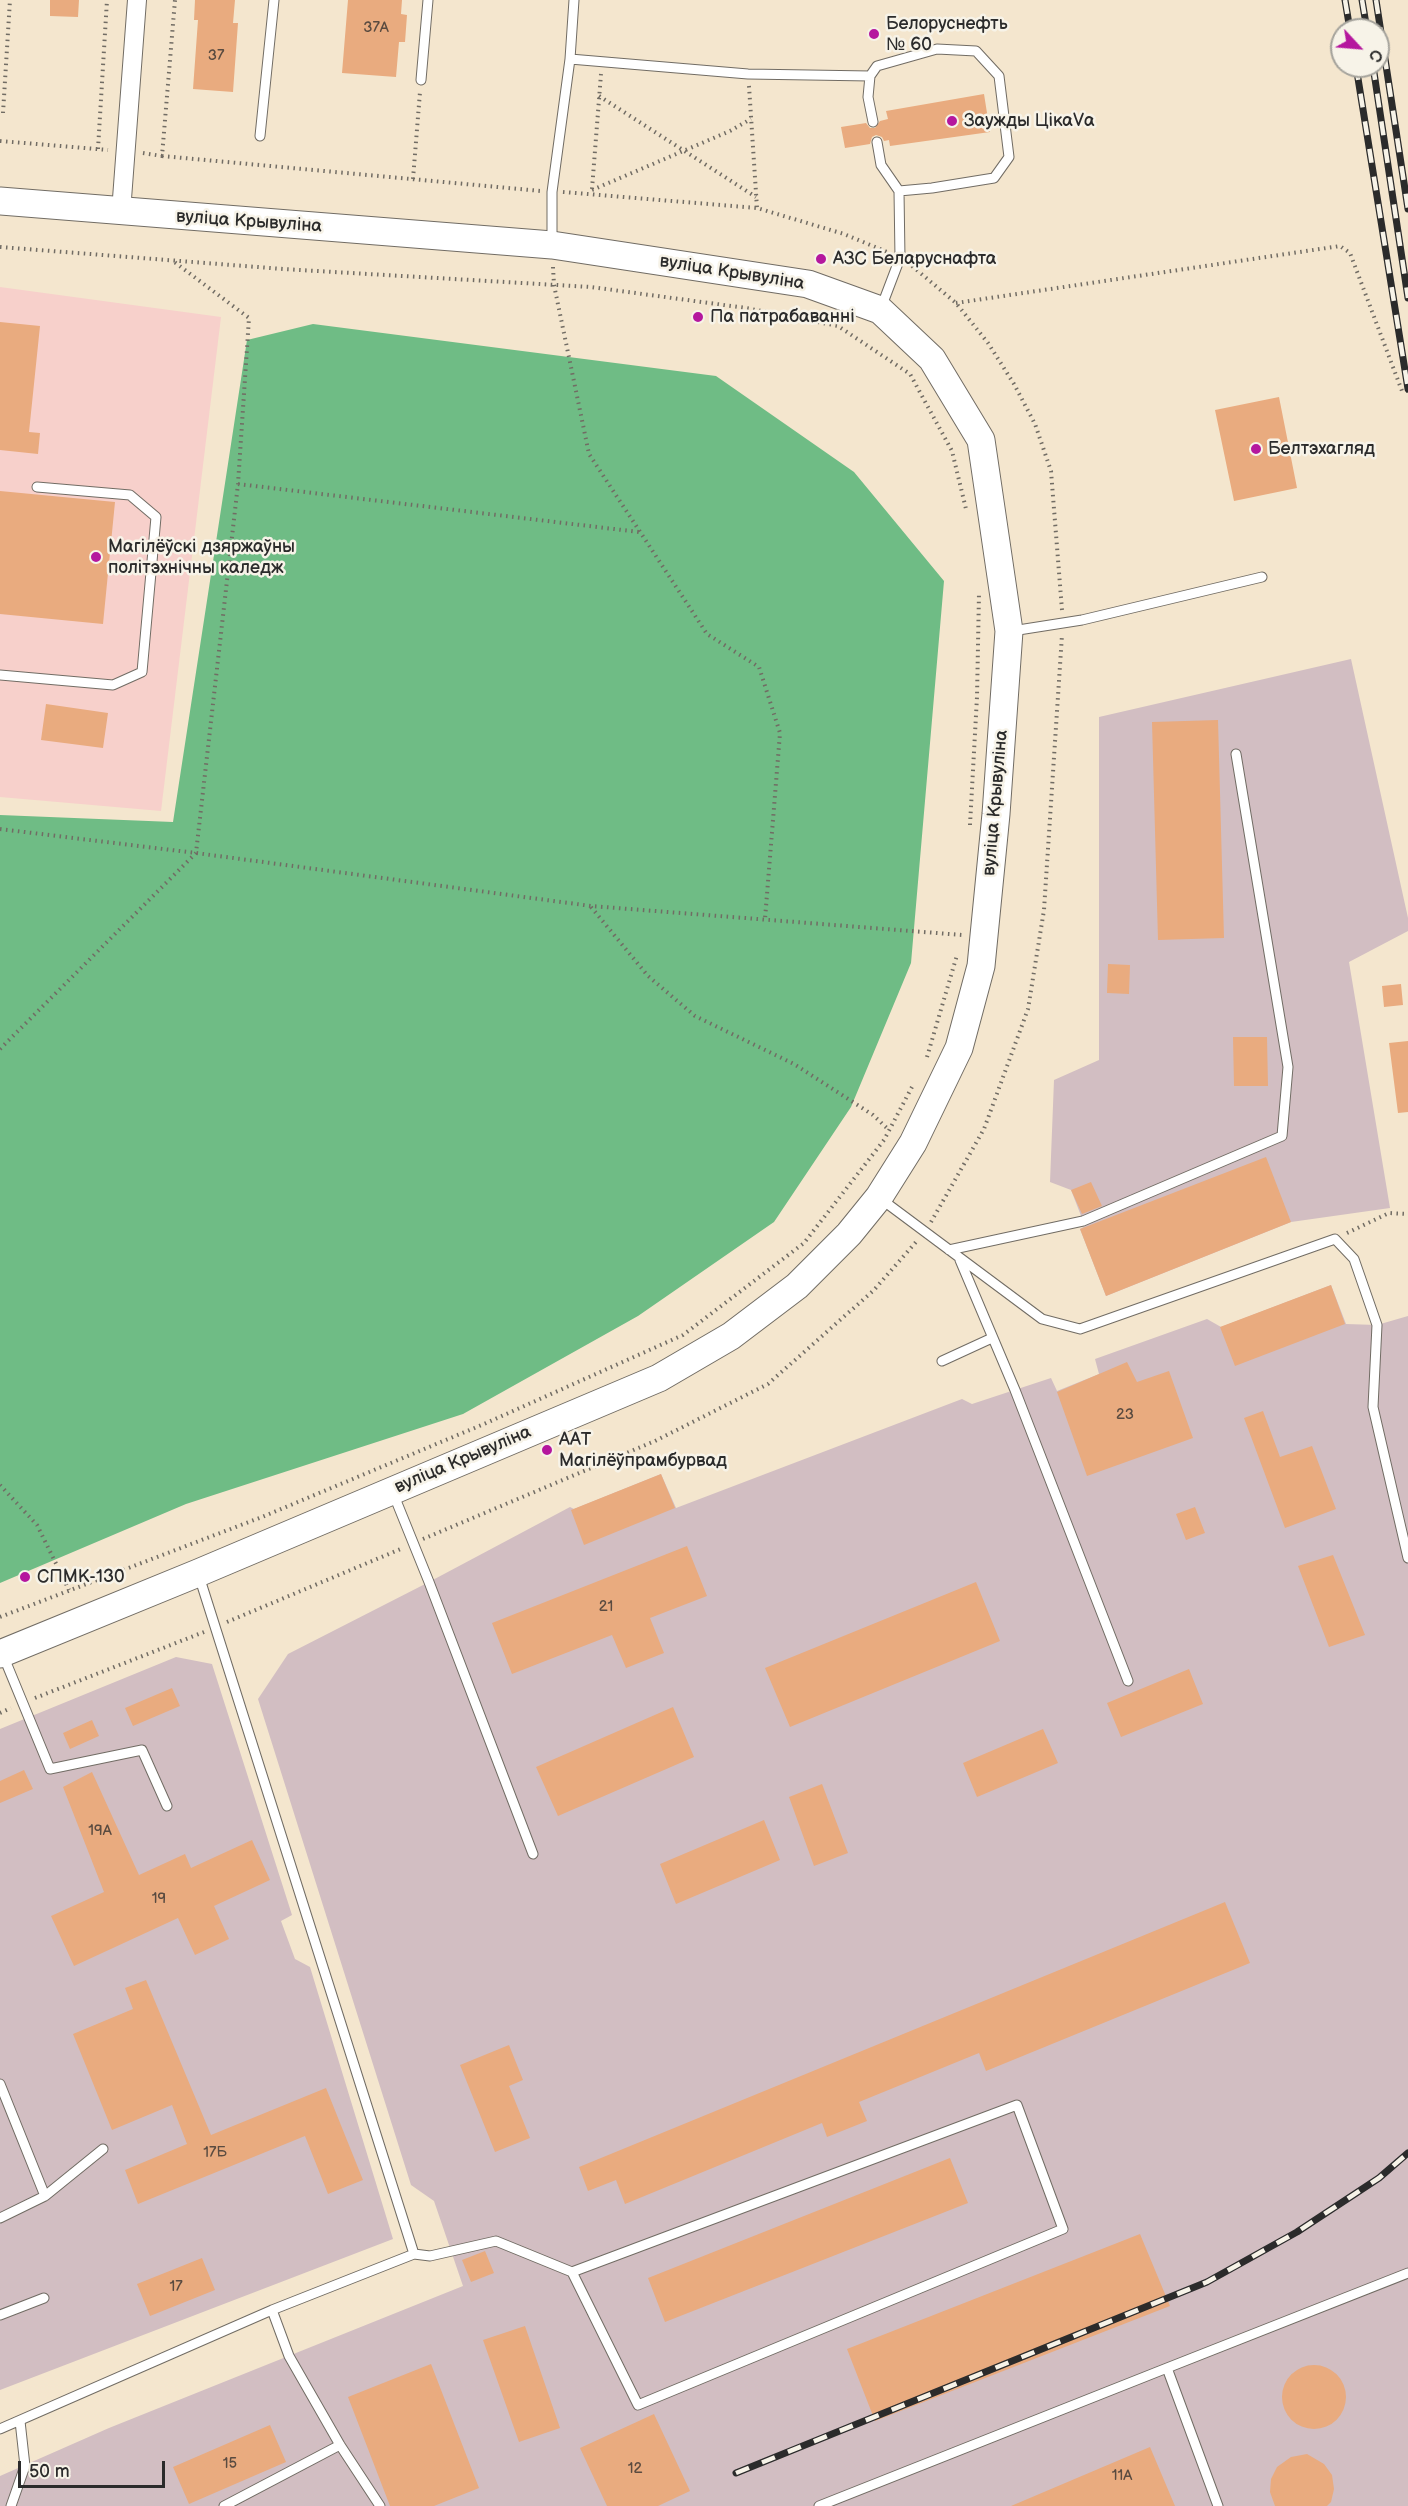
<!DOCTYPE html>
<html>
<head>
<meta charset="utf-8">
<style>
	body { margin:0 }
	#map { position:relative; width:1408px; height:2506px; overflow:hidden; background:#f4e6ce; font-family:"Balsamiq Sans",sans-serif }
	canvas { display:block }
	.north { position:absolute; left:1330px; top:18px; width:60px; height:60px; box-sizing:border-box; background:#f7f3e8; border:2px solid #a5a39c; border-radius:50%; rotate:116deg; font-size:16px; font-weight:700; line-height:24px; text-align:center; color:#2b2b2b }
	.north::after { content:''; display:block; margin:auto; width:21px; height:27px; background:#b5179e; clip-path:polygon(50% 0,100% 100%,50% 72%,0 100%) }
	.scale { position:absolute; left:18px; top:2461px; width:147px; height:27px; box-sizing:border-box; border:3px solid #2b2b2b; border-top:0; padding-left:8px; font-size:18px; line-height:21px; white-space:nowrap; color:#2b2b2b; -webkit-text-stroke:4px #f7f3e8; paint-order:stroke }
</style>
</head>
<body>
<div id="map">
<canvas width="1408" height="2506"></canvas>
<div class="north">С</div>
<div class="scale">50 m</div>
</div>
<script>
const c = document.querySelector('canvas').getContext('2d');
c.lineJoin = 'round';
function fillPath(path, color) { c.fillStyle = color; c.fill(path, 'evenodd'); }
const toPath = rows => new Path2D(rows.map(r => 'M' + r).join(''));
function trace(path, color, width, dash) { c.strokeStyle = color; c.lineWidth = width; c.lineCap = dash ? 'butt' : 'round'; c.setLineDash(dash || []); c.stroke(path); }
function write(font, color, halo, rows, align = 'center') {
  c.font = font + ' "Balsamiq Sans",sans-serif'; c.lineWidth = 5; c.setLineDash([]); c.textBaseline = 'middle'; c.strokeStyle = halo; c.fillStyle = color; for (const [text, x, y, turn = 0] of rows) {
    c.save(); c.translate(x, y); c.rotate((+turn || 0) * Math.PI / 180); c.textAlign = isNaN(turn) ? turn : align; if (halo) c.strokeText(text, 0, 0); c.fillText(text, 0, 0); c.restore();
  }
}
fillPath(toPath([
	[0,287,221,317,161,811,0,797]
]), '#f7d0cb');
fillPath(toPath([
	[1351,659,1408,918,1408,931,1349,962,1390,1208,1291,1222,1106,1296,1080,1229,1085,1226,1071,1190,1050,1182,1054,1080,1099,1060,1099,717],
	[1331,1285,1346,1324,1377,1325,1408,1316,1408,2506,0,2506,0,2476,109,2428,463,2286,434,2201,411,2185,258,1699,288,1654,429,1582,570,1507,574,1509,661,1474,676,1508,962,1399,972,1404,1051,1378,1057,1391,1099,1374,1095,1359,1207,1319,1221,1327],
	[176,1657,212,1664,292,1915,281,1921,295,1959,310,1967,393,2239,0,2390,0,1729]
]), '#d2bec2');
fillPath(toPath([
	[313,324,716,376,854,472,944,581,911,963,851,1107,774,1222,638,1316,463,1414,186,1504,0,1583,0,815,173,822,247,340]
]), '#6fbc85');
fillPath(toPath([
	[50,0,79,0,78,17,50,16],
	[195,0,235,0,233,23,238,23,233,92,193,89,198,20,194,20],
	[348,0,402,0,401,14,407,15,405,42,399,42,396,77,342,73],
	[984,94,990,132,890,146,889,140,884,141,882,137,876,135,872,137,870,144,845,148,841,127,866,123,870,128,875,128,880,121,888,119,886,111],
	[0,322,40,326,29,432,40,433,38,454,0,450],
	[1279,397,1297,488,1234,501,1215,410],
	[0,491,115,502,103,624,0,614],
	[46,704,108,713,103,748,41,740],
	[1218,720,1224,938,1158,940,1152,722],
	[1108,964,1130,965,1129,994,1107,993],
	[1401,984,1403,1005,1384,1007,1382,986],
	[1233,1037,1267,1037,1268,1086,1234,1086],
	[1408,1041,1408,1112,1398,1113,1389,1043],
	[1266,1157,1291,1222,1106,1296,1080,1229],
	[1091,1182,1102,1206,1082,1214,1071,1190],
	[1331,1285,1345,1324,1235,1366,1220,1327],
	[1127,1362,1137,1382,1169,1371,1193,1438,1087,1476,1057,1392],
	[1263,1411,1280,1457,1312,1446,1336,1509,1285,1528,1244,1418],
	[661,1474,675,1508,584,1545,571,1510],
	[1195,1507,1205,1533,1186,1540,1176,1514],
	[687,1546,707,1596,650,1618,664,1653,626,1668,612,1635,512,1674,492,1623],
	[1333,1555,1365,1635,1329,1647,1298,1566],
	[976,1582,1000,1641,790,1727,765,1668],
	[1189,1669,1203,1704,1121,1737,1107,1703],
	[172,1688,180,1706,133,1726,125,1708],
	[673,1707,694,1757,558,1816,536,1767],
	[92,1720,99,1736,70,1749,63,1733],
	[1043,1729,1058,1763,977,1797,963,1763],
	[24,1770,33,1789,0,1803,0,1781],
	[92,1772,139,1875,185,1854,191,1868,252,1840,270,1880,214,1906,229,1939,195,1955,178,1918,74,1966,51,1916,104,1892,63,1787],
	[822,1784,848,1853,814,1866,789,1797],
	[764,1820,780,1860,676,1904,660,1864],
	[1225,1902,1250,1963,986,2071,979,2053,859,2102,867,2121,827,2137,822,2123,625,2204,616,2180,588,2191,579,2167],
	[146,1980,211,2135,326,2088,363,2180,328,2194,305,2136,138,2204,125,2170,187,2144,172,2105,112,2130,73,2034,133,2009,125,1988],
	[509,2045,523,2080,509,2086,530,2138,495,2152,460,2065],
	[950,2158,968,2203,665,2322,648,2278],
	[1140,2234,1170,2306,875,2421,847,2349],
	[485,2251,494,2273,471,2282,462,2260],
	[202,2258,215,2290,150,2316,137,2284],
	[525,2326,560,2428,519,2442,483,2340],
	[431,2364,479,2488,434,2506,390,2506,348,2397],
	'1282 2397a32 32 0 1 1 64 0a32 32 0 1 1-64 0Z',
	[654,2414,690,2491,658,2506,607,2506,580,2448],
	[270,2425,286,2462,189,2504,173,2467],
	[1150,2447,1175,2506,1011,2506],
	[1307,2454,1324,2464,1332,2475,1334,2489,1331,2502,1327,2506,1275,2506,1270,2492,1271,2479,1277,2467,1291,2457]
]), '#e9ab7f');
const service = toPath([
	[570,59,748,74,870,76],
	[421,80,428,0],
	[873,122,868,97,870,76,877,66,937,49,976,51,999,76,1009,157,994,178,932,188,899,191,881,165,877,142],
	[260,136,274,0],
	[552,242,552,192,570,59,574,0],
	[881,308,900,258,899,191],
	[1012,631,1082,620,1262,577],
	[0,675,113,685,142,672,156,517,130,495,37,487],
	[881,1199,1042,1319,1080,1329,1335,1239,1354,1259,1377,1325,1373,1407,1408,1558],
	[949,1250,1083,1221,1282,1136,1288,1067,1236,754],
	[960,1260,1015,1390,1128,1681],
	[942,1361,992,1338],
	[393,1493,429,1582,533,1854],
	[3,1655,50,1769,142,1750,167,1806],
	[0,2084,45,2196],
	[0,2218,45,2196,103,2149],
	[414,2254,430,2256,496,2241,572,2272,638,2405,1063,2229,1017,2105,572,2272],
	[272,2310,289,2356,340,2445,380,2506],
	[0,2315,44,2298],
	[0,2429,272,2310,414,2254,199,1576],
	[11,2506,25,2466,20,2421],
	[224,2506,340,2445],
	[819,2506,1167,2368],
	[1218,2506,1167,2368,1408,2273]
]);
const minor = toPath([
	[121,212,137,0]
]);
const secondary = toPath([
	[0,201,552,245,808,284,880,310,932,359,981,440,1009,631,996,814,981,966,959,1048,913,1143,879,1197,849,1234,797,1286,731,1336,659,1378,198,1573,0,1654]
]);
trace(service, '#716c64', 11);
trace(minor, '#716c64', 20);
trace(secondary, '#716c64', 29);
trace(toPath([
	[749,86,757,208],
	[599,96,756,197],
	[3,113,10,0],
	[0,141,108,150],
	[98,149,107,0],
	[143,153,162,156,175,0],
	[162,156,541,191],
	[413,179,420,92],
	[592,189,601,74],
	[592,190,730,131,751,119],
	[563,192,757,208,844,234,887,252],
	[0,247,283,269,591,287,746,308,838,326,910,374,952,451,966,509],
	[912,266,956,303,988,343,1014,384,1035,424,1051,471,1062,610],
	[553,267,554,285,589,454,707,634,759,667,780,733,765,919],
	[956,303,1340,246,1350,253,1402,391,1408,391],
	[238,484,639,532],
	[970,825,977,697,979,593],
	[0,829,196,853,591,906,962,935],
	[591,907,648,976,695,1016,794,1064,873,1115,889,1130],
	[0,1049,196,853,238,484,249,318,173,261],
	[927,1057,957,955],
	[931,1222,984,1129,1028,1009,1044,910,1062,635],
	[1347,1233,1389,1213,1408,1214],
	[0,1485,37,1525,69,1590],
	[423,1539,655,1441,768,1384,874,1290,916,1242],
	[0,1617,262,1517,484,1424,683,1335,804,1243,884,1140,913,1085],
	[227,1622,403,1548],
	[35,1698,204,1632],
	[0,1713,11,1708]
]), '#716c64', 4, [1.5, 4.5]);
trace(service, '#fff', 9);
trace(minor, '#fff', 18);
trace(secondary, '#fff', 27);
const rail = toPath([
	[1345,0,1350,30],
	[1362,0,1367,30],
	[1376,0,1408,209],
	[1356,66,1408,389],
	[1373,66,1408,298],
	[736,2473,1207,2282,1297,2232,1379,2178,1408,2153]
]);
trace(rail, '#2b2b2b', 7);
trace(rail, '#f7f3e8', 4.5, [14]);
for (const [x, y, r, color] of [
	[874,34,6,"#b5179e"],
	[952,121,6,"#b5179e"],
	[821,259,6,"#b5179e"],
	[698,317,6,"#b5179e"],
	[1256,449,6,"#b5179e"],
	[96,557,6,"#b5179e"],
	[547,1450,6,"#b5179e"],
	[25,1577,6,"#b5179e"]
]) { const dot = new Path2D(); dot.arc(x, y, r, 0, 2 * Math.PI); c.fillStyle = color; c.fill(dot); trace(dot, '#f7f3e8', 2); }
write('15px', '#5a4b40', null, [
	["37А",376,28],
	["37",216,56],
	["23",1125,1415],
	["21",606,1607],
	["19А",100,1831],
	["19",159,1899],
	["17Б",215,2153],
	["17",176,2287],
	["15",230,2464],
	["12",635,2469],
	["11А",1122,2476]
]);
write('18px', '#2b2b2b', '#f7f3e8', [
	["Белоруснефть",886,24],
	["№ 60",886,45],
	["Заужды ЦікаVа",964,121],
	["АЗС Беларуснафта",833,259],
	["Па патрабаванні",710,317],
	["Белтэхагляд",1268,449],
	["Магілёўскі дзяржаўны",108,547],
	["політэхнічны каледж",108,568],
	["ААТ",559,1440],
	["Магілёўпрамбурвад",559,1461],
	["СПМК-130",37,1577]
], 'left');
write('18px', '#2b2b2b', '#f7f3e8', [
	["вуліца Крывуліна",249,222,4],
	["вуліца Крывуліна",732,273,9],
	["вуліца Крывуліна",996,803,-85],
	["вуліца Крывуліна",463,1460,-23]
]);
</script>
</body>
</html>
